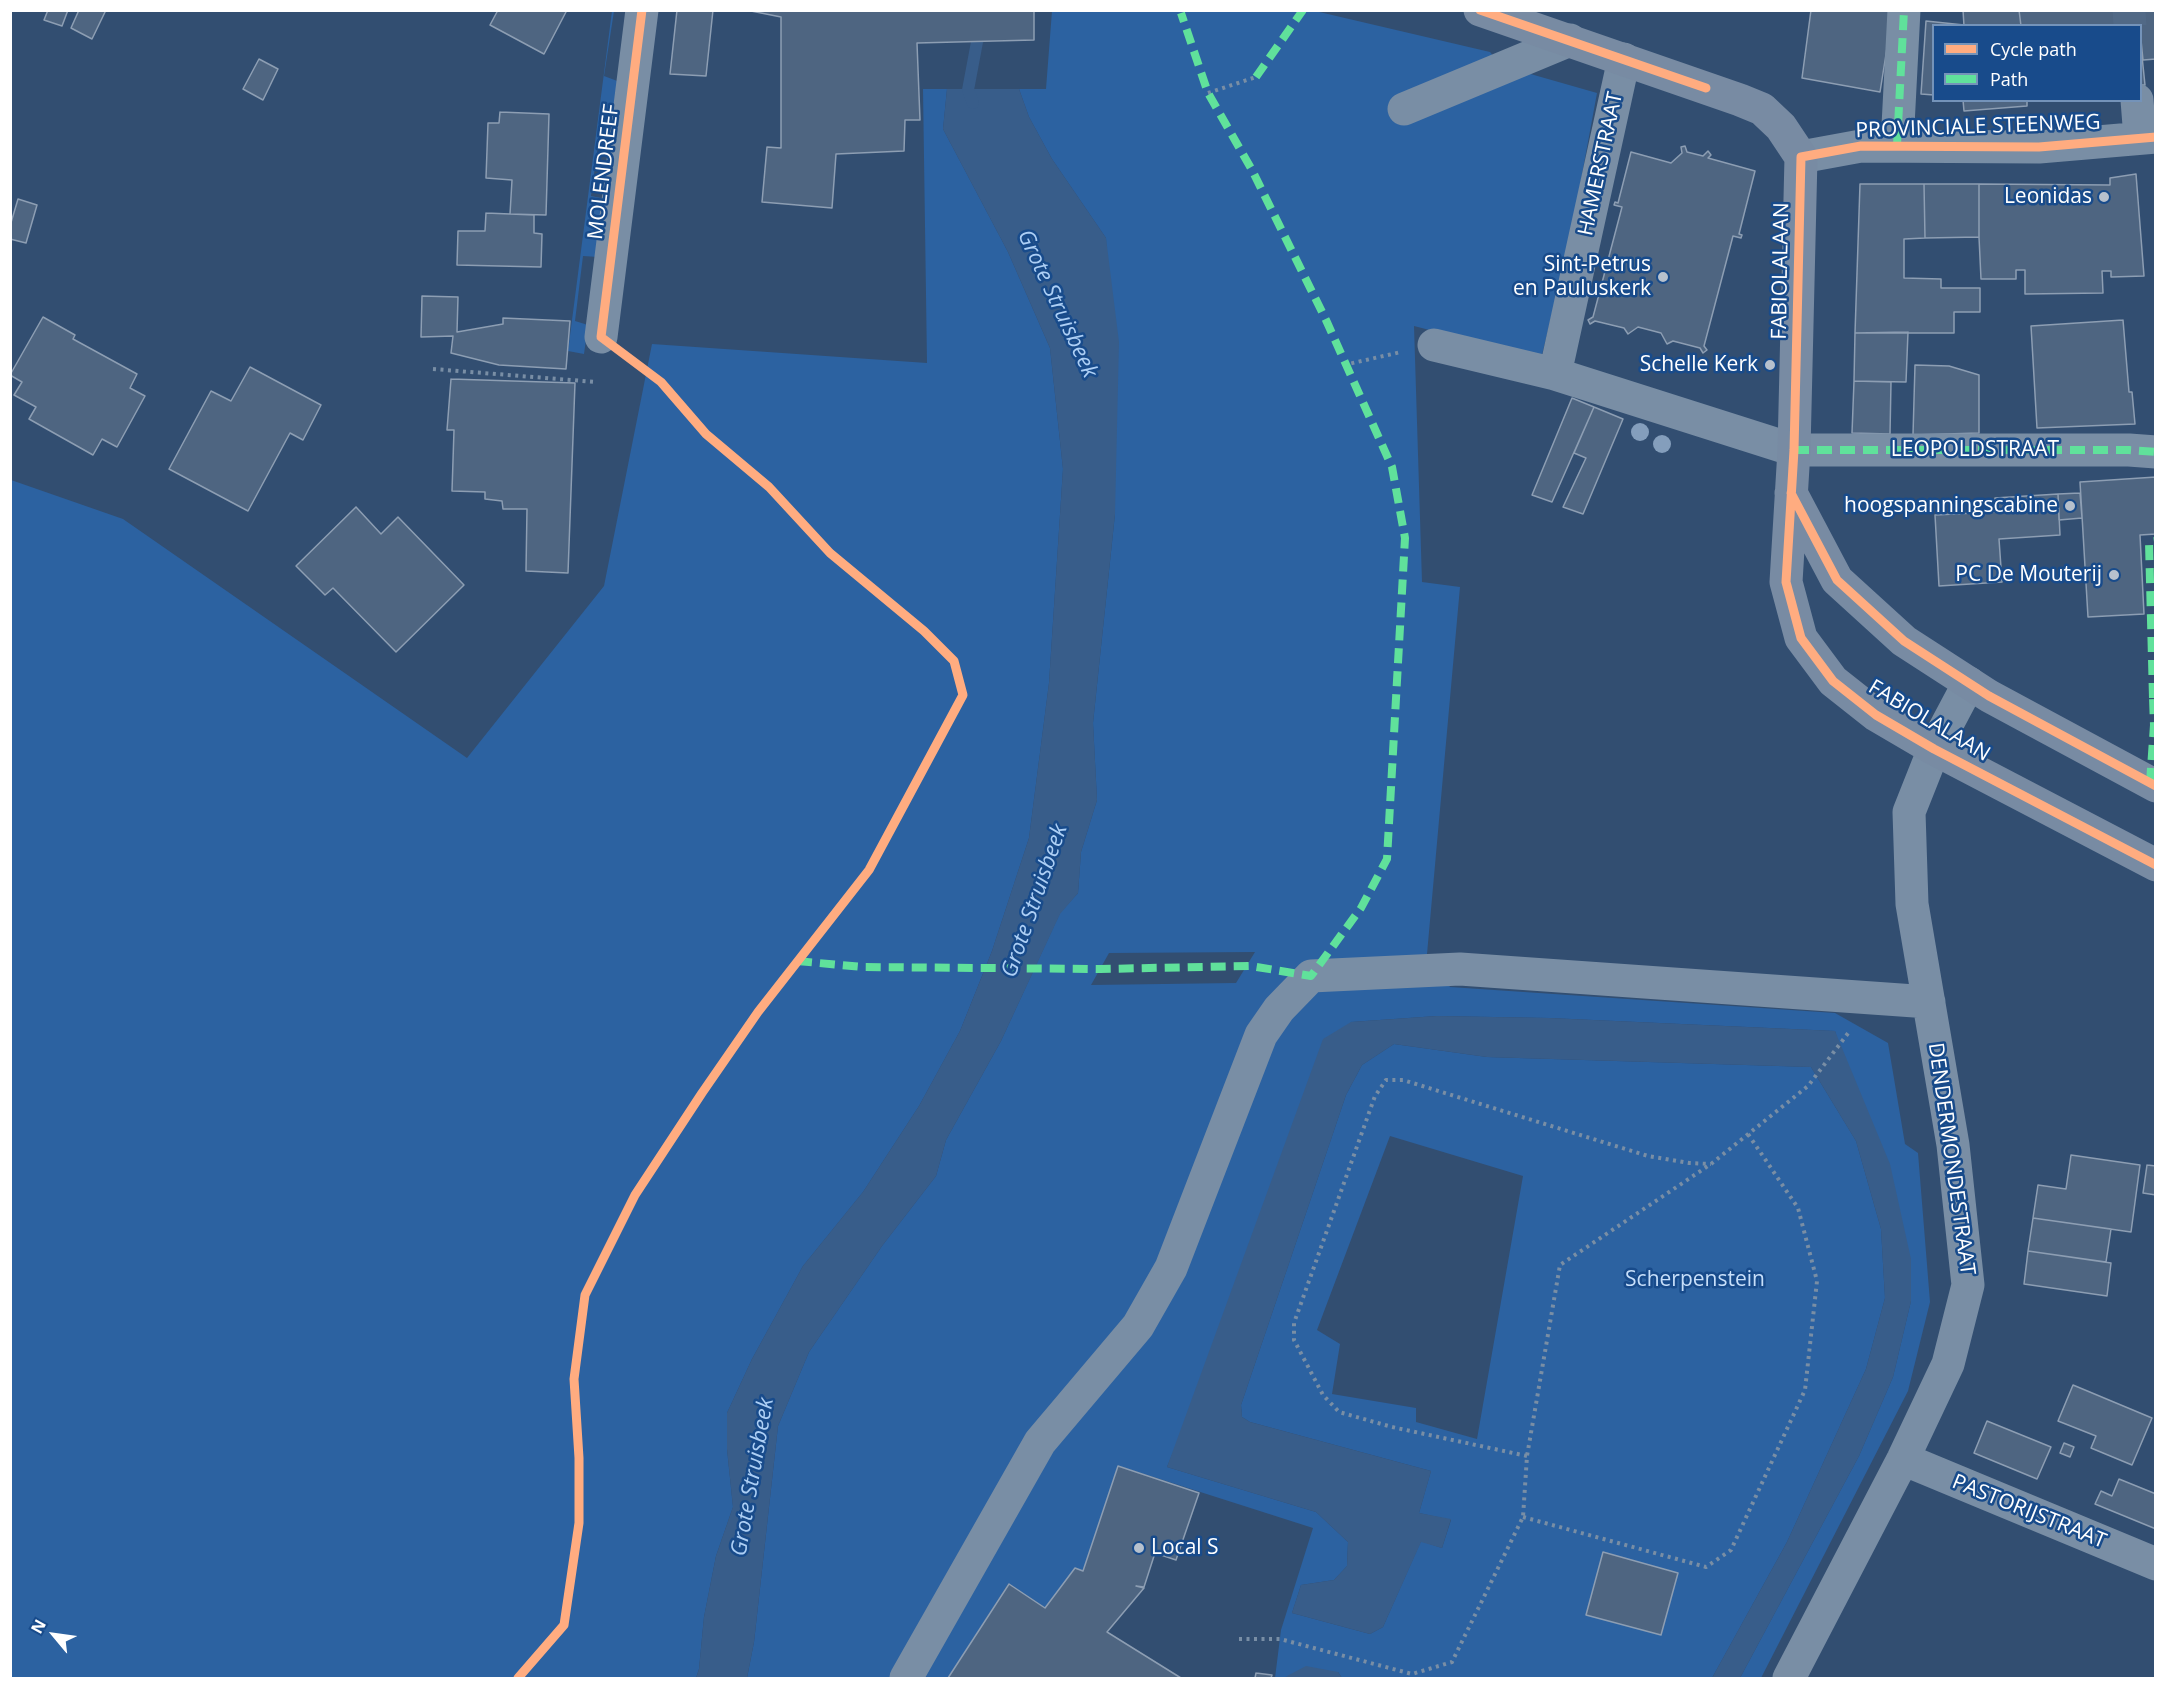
<!DOCTYPE html>
<html>
<head>
<meta charset="utf-8">
<style>
	body { margin:0 }
	#map { position:relative; width:2166px; height:1689px; overflow:hidden; background:#324e71; font-family:"Open Sans",sans-serif }
	canvas { display:block }
	.frame { position:absolute; inset:0; border:12px solid #fff; pointer-events:none }
	.legend { position:absolute; left:1932px; top:24px; width:210px; height:78px; box-sizing:border-box; background:#184b8b; border:2px solid #7493b9; margin:0; padding:8px 10px; list-style:none; font-size:18px; color:#fff }
	.legend li { display:flex; align-items:center; gap:12px; height:30px }
	.legend b { width:30px; border:2px solid #7493b9 }
	.north { position:absolute; left:24px; top:1605px; width:60px; height:60px; -webkit-text-stroke:4px #184b8b; paint-order:stroke; rotate:299deg; font-size:16px; font-weight:700; line-height:24px; text-align:center; color:#fff }
	.north::after { content:''; display:block; margin:auto; width:21px; height:27px; background:#fff; clip-path:polygon(50% 0,100% 100%,50% 72%,0 100%) }
</style>
</head>
<body>
<div id="map">
<canvas width="2166" height="1689"></canvas>
<div class="frame"></div>
<ul class="legend">
<li><b style="height:8px;background:#ffac80"></b>Cycle path</li>
<li><b style="height:8px;background:#60e19b"></b>Path</li>
</ul>
<div class="north">N</div>
</div>
<script>
const c = document.querySelector('canvas').getContext('2d');
c.lineJoin = 'round';
function fillPath(path, color) { c.fillStyle = color; c.fill(path, 'evenodd'); }
const toPath = rows => new Path2D(rows.map(r => 'M' + r).join(''));
function trace(path, color, width, dash) { c.strokeStyle = color; c.lineWidth = width; c.lineCap = dash ? 'butt' : 'round'; c.setLineDash(dash || []); c.stroke(path); }
function write(font, color, halo, rows, align = 'center') {
  c.font = font + ' "Open Sans",sans-serif'; c.lineWidth = 5; c.setLineDash([]); c.textBaseline = 'middle'; c.strokeStyle = halo; c.fillStyle = color; for (const [text, x, y, turn = 0] of rows) {
    c.save(); c.translate(x, y); c.rotate((+turn || 0) * Math.PI / 180); c.textAlign = isNaN(turn) ? turn : align; if (halo) c.strokeText(text, 0, 0); c.fillText(text, 0, 0); c.restore();
  }
}
fillPath(toPath([
	[612,11,614,11,604,76,620,82,616,115,602,117,591,196,606,199,598,257,583,256,575,321,588,325,584,354,568,351],
	[1052,11,1315,11,1490,52,1499,63,1389,104,1391,118,1403,122,1527,73,1597,93,1571,234,1541,359,1414,326,1422,582,1460,587,1427,954,1450,987,1835,1013,1888,1043,1905,1144,1918,1153,1930,1302,1908,1391,1761,1678,1740,1678,1859,1456,1893,1377,1911,1301,1835,1031,1549,1018,1437,1016,1351,1022,1167,1467,1316,1512,1348,1542,1347,1566,1334,1580,1301,1585,1292,1613,1370,1634,1383,1627,1421,1541,1442,1548,1451,1520,1419,1513,1431,1471,1250,1422,1242,1417,1241,1405,1346,1095,1362,1065,1394,1044,1487,1057,1811,1067,1856,1141,1881,1229,1885,1298,1866,1369,1787,1542,1712,1678,1342,1678,1338,1672,1275,1678,1281,1630,1313,1528,1119,1466,1083,1571,1075,1569,1045,1608,1008,1584,948,1678,747,1678,754,1642,778,1426,809,1352,882,1246,936,1176,946,1140,1001,1041,1060,913,1078,893,1081,852,1097,800,1093,723,1115,514,1106,238,1052,159,1029,117,1019,89,1046,89],
	[1255,952,1236,983,1091,985,1109,953],
	[1390,1136,1523,1176,1477,1439,1416,1422,1416,1408,1332,1394,1340,1344,1317,1330],
	[923,89,947,89,943,129,1008,252,1050,348,1063,469,1049,683,1029,838,992,951,960,1031,919,1106,863,1192,803,1266,752,1359,727,1413,727,1449,733,1507,716,1556,704,1617,699,1669,696,1678,11,1678,11,480,123,519,467,758,604,586,652,344,927,363]
]), '#2c62a1');
fillPath(toPath([
	[947,89,1019,89,1029,117,1052,159,1106,238,1119,342,1115,514,1093,723,1097,800,1081,852,1078,893,1060,914,1001,1041,946,1140,936,1176,882,1246,809,1352,778,1426,754,1642,747,1678,696,1678,699,1669,704,1617,716,1556,733,1507,727,1449,727,1413,752,1359,803,1266,863,1192,919,1106,960,1031,992,951,1029,838,1049,683,1063,469,1050,348,1008,252,943,129],
	[1437,1016,1549,1018,1835,1031,1890,1164,1911,1259,1911,1301,1893,1377,1859,1456,1740,1678,1712,1678,1787,1542,1866,1369,1885,1298,1881,1229,1856,1141,1811,1067,1487,1057,1394,1044,1362,1065,1346,1095,1241,1405,1242,1417,1250,1422,1431,1471,1419,1513,1451,1519,1442,1548,1421,1542,1383,1627,1370,1634,1292,1613,1301,1585,1334,1580,1347,1566,1348,1542,1316,1512,1167,1467,1323,1039,1351,1022],
	[1306,1666,1338,1672,1342,1678,1286,1678,1287,1676]
]), '#385d8a');
trace(toPath([
	[973,103,968,90,980,26]
]), '#385d8a', 12);
const building = toPath([
	[48,10,68,10,62,26,44,20,48,10],
	[79,10,106,10,92,39,71,28,79,10],
	[498,10,567,10,544,54,490,25,498,10],
	[677,10,713,10,706,76,670,74,677,10],
	[746,10,1034,10,1034,40,917,43,920,120,905,120,904,151,836,154,832,208,762,202,767,147,781,148,781,17,746,10],
	[1811,10,1889,10,1891,23,1880,92,1802,78,1811,10],
	[1963,10,2019,10,2021,26,1964,26,1963,10],
	[2019,10,2119,10,2121,26,2021,26,2019,10],
	[2119,10,2138,10,2140,26,2121,26,2119,10],
	[2138,10,2156,10,2156,59,2143,60,2138,10],
	[1926,21,1964,25,1934,26,1934,95,1921,94,1926,21],
	[2140,37,2145,85,2140,85,2140,37],
	[259,59,278,69,263,100,243,89,259,59],
	[1963,100,2027,100,2027,106,1964,111,1963,100],
	[500,112,549,114,546,215,510,214,512,180,486,178,488,123,499,123,500,112],
	[1685,146,1687,152,1703,156,1708,151,1711,155,1708,158,1755,171,1739,234,1742,235,1741,238,1733,236,1704,346,1707,350,1703,353,1700,348,1673,341,1667,344,1661,333,1638,327,1628,334,1624,328,1595,321,1590,324,1588,320,1593,317,1622,207,1614,205,1615,202,1618,203,1631,152,1671,163,1682,153,1681,147,1685,146],
	[2136,174,2144,276,2111,277,2111,271,2102,271,2103,293,2025,294,2025,270,2016,270,2016,279,1981,279,1979,237,1979,184,2110,185,2110,178,2136,174],
	[1860,184,1924,184,1925,238,1904,239,1904,278,1941,279,1941,288,1980,288,1980,312,1954,312,1954,333,1855,333,1860,184],
	[1924,184,1979,184,1979,237,1925,238,1924,184],
	[18,199,37,205,26,243,10,239,10,226,18,199],
	[486,213,534,215,534,233,542,234,541,267,457,265,458,231,485,231,486,213],
	[422,296,458,297,457,332,503,324,503,318,570,321,566,369,499,365,451,353,453,336,421,337,422,296],
	[43,317,75,335,73,339,137,374,130,388,145,396,117,447,102,439,93,455,29,419,36,407,14,395,22,382,10,375,43,317],
	[2123,320,2129,392,2132,392,2135,424,2037,428,2031,326,2123,320],
	[1908,332,1906,382,1854,381,1855,333,1908,332],
	[1915,365,1949,366,1979,375,1979,433,1913,435,1915,365],
	[250,367,321,405,303,440,290,433,248,511,169,469,211,391,231,401,250,367],
	[451,379,575,383,568,573,526,571,527,509,503,509,502,501,485,499,485,492,452,491,454,430,447,430,451,379],
	[1854,381,1891,382,1890,434,1852,433,1854,381],
	[1572,398,1594,407,1552,502,1532,495,1572,398],
	[1594,407,1623,419,1583,514,1563,507,1586,458,1574,453,1594,407],
	[2156,477,2156,534,2140,535,2144,614,2088,617,2080,482,2156,477],
	[2080,493,2082,518,2059,520,2058,494,2080,493],
	[2058,494,2060,535,1999,539,2002,582,1939,586,1935,515,1994,512,1995,498,2058,494],
	[356,507,381,534,398,517,464,585,396,652,333,588,325,595,296,566,356,507],
	[2071,1155,2140,1165,2131,1232,2033,1218,2038,1185,2066,1189,2071,1155],
	[2147,1165,2156,1166,2156,1195,2143,1193,2147,1165],
	[2033,1218,2111,1229,2106,1262,2028,1251,2033,1218],
	[2028,1251,2111,1263,2107,1296,2024,1284,2028,1251],
	[2073,1385,2152,1418,2132,1465,2091,1448,2096,1436,2058,1421,2073,1385],
	[1987,1421,2051,1447,2037,1479,1974,1453,1987,1421],
	[2064,1443,2074,1447,2070,1457,2060,1453,2064,1443],
	[1118,1466,1199,1493,1176,1560,1155,1553,1144,1587,1136,1586,1144,1588,1107,1632,1181,1678,948,1678,1009,1584,1045,1608,1075,1568,1083,1571,1118,1466],
	[2119,1479,2156,1494,2156,1529,2095,1504,2101,1491,2112,1496,2119,1479],
	[1603,1552,1678,1573,1661,1635,1586,1615,1603,1552],
	[1256,1673,1272,1675,1271,1678,1255,1678,1256,1673]
]);
fillPath(building, '#4e6581');
trace(building, '#8d9eb3', 1.5);
trace(toPath([
	[2129,10,2130,26]
]), '#516986', 33, [33, 16]);
trace(toPath([
	[1208,93,1256,77],
	[1344,365,1401,352],
	[433,369,596,382],
	[1527,1456,1392,1427,1339,1412,1323,1395,1294,1340,1294,1323,1375,1096,1386,1080,1403,1080,1648,1156,1689,1163,1711,1164],
	[1523,1517,1706,1567,1731,1550,1805,1390,1817,1281,1798,1208,1748,1134],
	[1239,1639,1280,1639,1412,1674,1452,1662,1523,1517,1527,1456,1560,1265,1711,1164,1808,1086,1849,1032]
]), '#798ea5', 4, [3, 4.5]);
trace(toPath([
	[2137,100,2140,138],
	[1404,109,1570,40],
	[1897,145,1904,10],
	[1801,157,1861,146,2039,147,2156,137],
	[601,337,642,10],
	[1434,345,1555,374,1794,450,2129,450,2156,452],
	[1555,374,1624,59],
	[1903,1459,2156,1564],
	[906,1678,1040,1442,1138,1326,1171,1268,1261,1035,1279,1009,1311,976,1460,969,1929,1002],
	[1789,1678,1903,1459,1948,1364,1968,1285,1953,1145,1912,904,1909,812,1934,749,1969,683]
]), '#798ea5', 33);
trace(toPath([
	[1480,10,1740,100,1762,109,1781,127,1801,157,1794,450,1786,582,1801,638,1833,681,1876,715,1934,749,2156,865],
	[1791,493,1837,580,1904,641,1989,696,2156,786]
]), '#788ba3', 33);
trace(toPath([
	[1256,77,1303,10],
	[1897,145,1904,10],
	[1794,450,2129,450,2156,452],
	[2153,698,2149,542,2156,541],
	[2150,783,2154,725,2153,698,2156,697],
	[797,961,862,967,1100,969,1251,966,1311,976,1361,908,1387,859,1405,538,1392,467,1326,320,1252,170,1208,93,1181,13]
]), '#60e19b', 8, [15, 8]);
trace(toPath([
	[1480,10,1706,88],
	[2156,137,2039,147,1861,146,1801,157,1794,450,1786,582,1801,638,1833,681,1876,715,1934,749,2156,865],
	[1791,493,1837,580,1904,641,1989,696,2156,786],
	[518,1678,564,1625,579,1523,579,1458,574,1379,585,1295,635,1195,702,1093,758,1012,869,870,963,695,954,661,924,631,830,553,769,487,706,434,661,382,601,337,642,10]
]), '#ffac80', 9);
c.fillStyle = '#849ebc';
for (const [x, y] of [
	[1640,432],
	[1662,444]
]) { c.beginPath(); c.arc(x, y, 9, 0, 2 * Math.PI); c.fill(); }
for (const [x, y, r, color] of [
	[2104,197,6,"#b7c1cd"],
	[1663,277,6,"#b7c1cd"],
	[1770,365,6,"#b7c1cd"],
	[2070,506,6,"#b7c1cd"],
	[2114,575,6,"#b7c1cd"],
	[1139,1548,6,"#b7c1cd"]
]) { const dot = new Path2D(); dot.arc(x, y, r, 0, 2 * Math.PI); c.fillStyle = color; c.fill(dot); trace(dot, '#184b8b', 2); }
write('21px', '#fff', '#184b8b', [
	["PROVINCIALE STEENWEG",1978,127,-2],
	["HAMERSTRAAT",1601,164,-78],
	["MOLENDREEF",604,172,-83],
	["FABIOLALAAN",1781,271,-89],
	["LEOPOLDSTRAAT",1975,450],
	["FABIOLALAAN",1929,721,31],
	["DENDERMONDESTRAAT",1951,1159,82],
	["PASTORIJSTRAAT",2029,1512,22]
]);
write('21px', '#fff', '#184b8b', [
	["Leonidas",2092,197],
	["Sint-Petrus",1651,265],
	["en Pauluskerk",1651,289],
	["Schelle Kerk",1758,365],
	["hoogspanningscabine",2058,506],
	["PC De Mouterij",2102,575],
	["Local S",1151,1548,"left"]
], 'right');
write('21px', '#c7dffa', '#184b8b', [
	["Scherpenstein",1695,1280]
]);
write('italic 22px', '#adcff5', '#184b8b', [
	["Grote Struisbeek",1057,304,65],
	["Grote Struisbeek",1035,901,-71],
	["Grote Struisbeek",753,1477,-80]
]);
</script>
</body>
</html>
